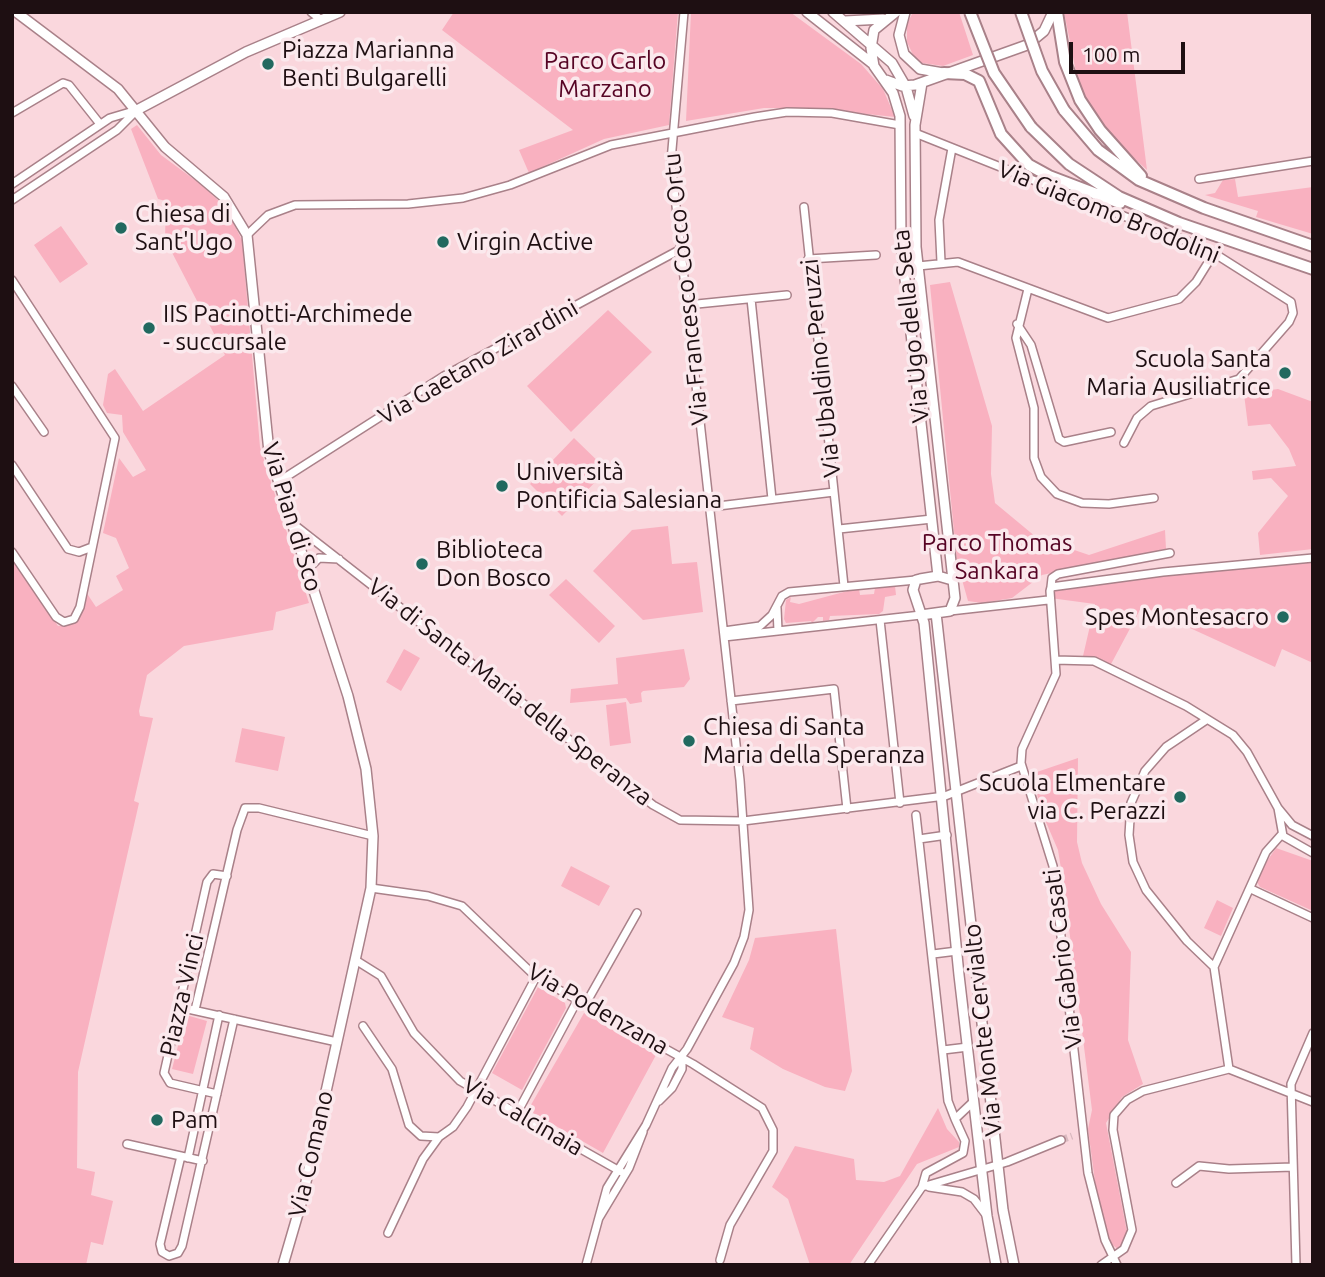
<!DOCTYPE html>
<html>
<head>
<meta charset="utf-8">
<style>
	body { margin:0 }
	#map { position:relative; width:1325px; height:1277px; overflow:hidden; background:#fad7dd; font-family:Ubuntu,sans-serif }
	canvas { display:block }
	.frame { position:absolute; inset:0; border:14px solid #1e0f12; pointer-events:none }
	.scale { position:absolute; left:1069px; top:42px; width:116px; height:32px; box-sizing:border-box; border:4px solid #1e0f12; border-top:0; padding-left:9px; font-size:21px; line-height:24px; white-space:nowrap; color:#1e0f12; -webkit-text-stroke:5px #fbe9ed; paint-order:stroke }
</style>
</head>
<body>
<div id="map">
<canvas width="1325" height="1277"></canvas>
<div class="frame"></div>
<div class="scale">100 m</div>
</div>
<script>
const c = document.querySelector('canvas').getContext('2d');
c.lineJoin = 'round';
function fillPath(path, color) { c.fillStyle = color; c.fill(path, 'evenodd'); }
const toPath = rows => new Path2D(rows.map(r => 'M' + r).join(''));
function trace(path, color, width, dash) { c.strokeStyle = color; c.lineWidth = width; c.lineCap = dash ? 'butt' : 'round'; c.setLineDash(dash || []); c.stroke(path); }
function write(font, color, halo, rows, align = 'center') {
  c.font = font + ' Ubuntu,sans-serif'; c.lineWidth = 7; c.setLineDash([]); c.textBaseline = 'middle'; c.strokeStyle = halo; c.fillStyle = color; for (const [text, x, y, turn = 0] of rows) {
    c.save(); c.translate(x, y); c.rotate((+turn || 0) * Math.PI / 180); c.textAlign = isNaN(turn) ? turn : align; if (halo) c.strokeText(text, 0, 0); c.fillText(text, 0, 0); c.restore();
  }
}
fillPath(toPath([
	[454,12,678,12,669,125,604,139,529,173,519,150,573,130,442,30],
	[691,12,790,12,861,64,883,89,895,117,810,108,764,108,686,121],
	[913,12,959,12,973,55,943,66,922,63,914,57,907,42,907,24],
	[1064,12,1127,12,1147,170,1109,135,1079,87],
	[137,125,161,155,203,186,225,207,242,240,260,447,309,603,276,612,273,630,184,646,147,675,139,711,140,716,153,718,134,801,139,803,78,1072,77,1168,95,1172,91,1195,113,1201,103,1245,91,1242,86,1265,12,1265,12,558,58,626,71,624,79,617,86,592,96,607,123,590,116,576,129,568,116,538,103,533,119,458,133,477,146,470,123,432,122,415,107,413,103,405,108,374,115,369,143,411,225,355,165,239,166,201,158,199,131,129],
	[1235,179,1238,197,1313,187,1313,234,1256,217,1258,211,1205,195,1215,193,1223,180],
	[61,226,88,264,60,283,34,245],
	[950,282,992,426,991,474,995,503,1036,537,1089,555,1165,530,1166,549,1042,575,1012,598,982,603,968,601,957,562,930,285],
	[608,310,652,352,571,432,527,386],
	[1278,389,1313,402,1313,549,1260,555,1258,533,1288,496,1271,478,1253,480,1252,471,1296,466,1289,449,1270,424,1248,426,1244,394],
	[574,438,607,470,562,516,530,484],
	[668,526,672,564,697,562,703,612,643,620,593,571,632,530],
	[1313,561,1313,663,1282,649,1275,667,1142,606,1110,666,1083,656,1095,604,1050,598,1052,589,1173,573],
	[566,579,615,626,599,643,549,595],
	[895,586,896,595,885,597,883,611,879,614,830,616,829,620,823,621,823,617,818,617,812,623,811,621,786,623,784,619,786,600,791,597,790,602,799,604,855,589,859,589,860,595,874,594,875,588],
	[404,649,420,658,401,691,386,682],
	[684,649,690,679,684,687,643,691,641,693,642,702,630,704,626,698,570,703,571,689,618,684,616,658],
	[626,702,631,743,610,746,606,705],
	[242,728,285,737,278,771,235,762],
	[1078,758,1077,842,1082,863,1101,904,1131,952,1128,1040,1143,1084,1122,1097,1106,1123,1127,1232,1125,1243,1119,1250,1110,1243,1096,1189,1088,1129,1092,1110,1063,881,1058,850,1039,806,1034,773],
	[1276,848,1313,861,1313,911,1260,887,1257,882,1263,867],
	[571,866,610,886,599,906,561,886],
	[1217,900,1233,908,1221,936,1204,928],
	[836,929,852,1071,845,1091,825,1087,783,1069,750,1049,754,1028,722,1017,749,960,755,938],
	[538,987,565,1003,566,1008,522,1090,492,1073],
	[584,1013,656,1055,603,1153,528,1110],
	[186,1015,207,1021,193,1074,172,1069],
	[938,1108,947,1129,959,1142,959,1147,917,1164,849,1265,810,1265,788,1199,772,1187,795,1146,854,1159,856,1180,884,1182,900,1176]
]), '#f9b1c0');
trace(toPath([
	[1061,1140,1072,1136]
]), '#d9b9bf', 7, [7, 3.5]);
const minor = toPath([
	[311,12,320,19],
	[12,113,63,83,69,85,100,124],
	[915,133,1209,250,1291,302,1293,313,1289,322,1239,379,1151,406,1137,418,1124,443],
	[1199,179,1313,161],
	[12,184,110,118,137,110],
	[12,200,117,130,137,110],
	[804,207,844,586],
	[247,235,268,215,295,205,408,204,463,198,510,185,611,145,755,117,787,112,832,113,900,125],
	[808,259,876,255],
	[941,262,939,220,952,148],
	[918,266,958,262,1108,318,1179,299,1196,282,1214,253],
	[12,280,115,438,80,607,74,619,64,622,56,617,12,552],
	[1028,289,1016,338,1034,408,1034,458,1041,477,1057,494,1082,503,1109,504,1154,498],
	[751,299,772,499],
	[687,305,787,295],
	[1017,324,1031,345,1059,439,1064,442,1111,432],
	[12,386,44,432],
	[12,465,68,549,79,552,92,547],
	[278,482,444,376,681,249],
	[710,507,834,492],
	[292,523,653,805,680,820,743,821,945,796,1021,766],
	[839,529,932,519],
	[307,570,319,558,339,559],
	[1051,587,1052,578,1058,574,1170,553],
	[777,608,778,631],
	[950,611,1048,600],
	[880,620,900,803],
	[724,631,760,626,772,615,782,596,789,592,916,580],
	[724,637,921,615],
	[1055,660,1094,661,1186,706,1233,735,1247,752,1278,808,1283,836,1313,853],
	[731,701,834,689,847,809],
	[1206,720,1166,747,1145,771,1131,803,1129,835,1133,862,1146,890,1187,941,1214,967,1229,1069],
	[1278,808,1292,825,1313,836],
	[916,815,948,1101,955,1119],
	[919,839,947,835],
	[371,888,428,896,462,906,536,977,693,1064,762,1108,773,1130,773,1151,730,1225,720,1260],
	[1251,889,1313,918],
	[933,954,957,951],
	[357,961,381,976,414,1033,460,1081,625,1174],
	[1214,967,1266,852,1282,834],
	[585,1005,637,913],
	[179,1007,337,1042],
	[195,1010,237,830,245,808,259,808,373,836],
	[363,1026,392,1069,409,1125,421,1136,439,1137,453,1127,467,1107,536,977],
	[943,1050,968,1047],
	[217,1094,170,1083,164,1073,207,882,213,874,227,876],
	[659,1101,672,1088,682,1069,682,1058],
	[516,1115,577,1001],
	[127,1144,203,1161],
	[181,1156,160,1244,162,1252,169,1256,178,1253,182,1246,234,1019],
	[188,1158,219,1015],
	[1176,1183,1199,1166,1229,1169,1293,1167],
	[922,1187,1007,1162,1061,1140],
	[929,1187,962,1192,974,1199,987,1216],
	[599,1218,629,1168,643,1132],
	[388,1233,423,1159,439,1137],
	[586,1265,607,1188,646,1125,672,1068,687,1049,734,963,744,937,749,910,740,780,671,161,684,12],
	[868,1265,922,1187,926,1173,963,1153,965,1141,955,1119,974,1101],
	[1101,1265,1124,1249,1132,1230,1113,1130,1114,1115,1127,1100,1143,1091,1229,1069,1313,1102],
	[1117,1265,1105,1240,1088,1173,1053,866,1021,763,1022,749,1056,674,1050,591,1051,587,1163,572,1313,558],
	[1296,1265,1291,1084,1313,1033]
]);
const tertiary = toPath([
	[16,12,118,89,165,147,224,197,247,235,269,452,348,696,366,769,373,836,371,888,302,1200,283,1265],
	[807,12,873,64],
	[833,12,892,63,906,87,914,116],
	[896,12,874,30,871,48,874,66,893,93,900,116,901,243,938,576],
	[905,12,899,35,904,54,920,69,943,73],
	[845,21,883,19],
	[886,80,902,86,915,85,1027,45,1044,31,1053,12],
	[137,110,246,52,340,12],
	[952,580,938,576,920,579,916,580,913,590,924,623,959,975,987,1216,996,1265],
	[936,613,1003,1210,1014,1265],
	[921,615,950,611,955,598,916,247,915,125,922,83]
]);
const primary = toPath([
	[1057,12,1065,62,1080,100,1100,130,1141,176],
	[944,73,965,74,979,81,1001,134,1029,165,1049,176,1120,203],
	[1064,110,1098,150,1139,180,1204,208,1313,246],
	[1031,127,1069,164,1119,197,1179,223,1313,269]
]);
trace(minor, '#a98189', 10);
trace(tertiary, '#a98189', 12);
trace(primary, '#a98189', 14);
trace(minor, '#fff', 7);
trace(tertiary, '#fff', 9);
trace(primary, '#fff', 10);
const primaryBridge = toPath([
	[970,12,994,73,1031,127],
	[1021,12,1042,71,1064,110]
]);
trace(primaryBridge, '#a98189', 14, []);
trace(primaryBridge, '#fff', 10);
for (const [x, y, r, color] of [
	[268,64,7,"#21695f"],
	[121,228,7,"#21695f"],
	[443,242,7,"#21695f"],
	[149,328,7,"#21695f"],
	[1285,373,7,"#21695f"],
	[502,486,7,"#21695f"],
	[422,564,7,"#21695f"],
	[1283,617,7,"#21695f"],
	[689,741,7,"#21695f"],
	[1180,797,7,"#21695f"],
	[157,1120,7,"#21695f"]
]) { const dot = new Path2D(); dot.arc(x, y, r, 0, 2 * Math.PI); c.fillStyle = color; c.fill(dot); trace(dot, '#fbe9ed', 2.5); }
write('24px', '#1e0f12', '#fbe9ed', [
	["Piazza Marianna",282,50],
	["Benti Bulgarelli",282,78],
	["Chiesa di",135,214],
	["Sant'Ugo",135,242],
	["Virgin Active",457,242],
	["IIS Pacinotti-Archimede",163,314],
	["- succursale",163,342],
	["Scuola Santa",1271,359,"right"],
	["Maria Ausiliatrice",1271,387,"right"],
	["Università",516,472],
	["Pontificia Salesiana",516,500],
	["Biblioteca",436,550],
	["Don Bosco",436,578],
	["Spes Montesacro",1269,617,"right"],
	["Chiesa di Santa",703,727],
	["Maria della Speranza",703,755],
	["Scuola Elmentare",1166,783,"right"],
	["via C. Perazzi",1166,811,"right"],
	["Pam",171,1120]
], 'left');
write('24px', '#560424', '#fbe9ed', [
	["Parco Carlo",605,61],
	["Marzano",605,89],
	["Parco Thomas",997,543],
	["Sankara",997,571]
]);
write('24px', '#1e0f12', '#fbe9ed', [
	["Via Giacomo Brodolini",1109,212,22],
	["Via Francesco Cocco Ortu",686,289,-96],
	["Via Ugo della Seta",911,326,-96],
	["Via Gaetano Zirardini",478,362,-30],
	["Via Ubaldino Peruzzi",821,368,-96],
	["Via Pian di Sco",292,517,73],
	["Via di Santa Maria della Speranza",510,692,38],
	["Via Gabrio Casati",1063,959,-97],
	["Piazza Vinci",182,995,-77],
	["Via Podenzana",598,1009,30],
	["Via Monte Cervialto",983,1030,-96],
	["Via Calcinaia",523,1116,30],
	["Via Comano",311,1154,-77]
]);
</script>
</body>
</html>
